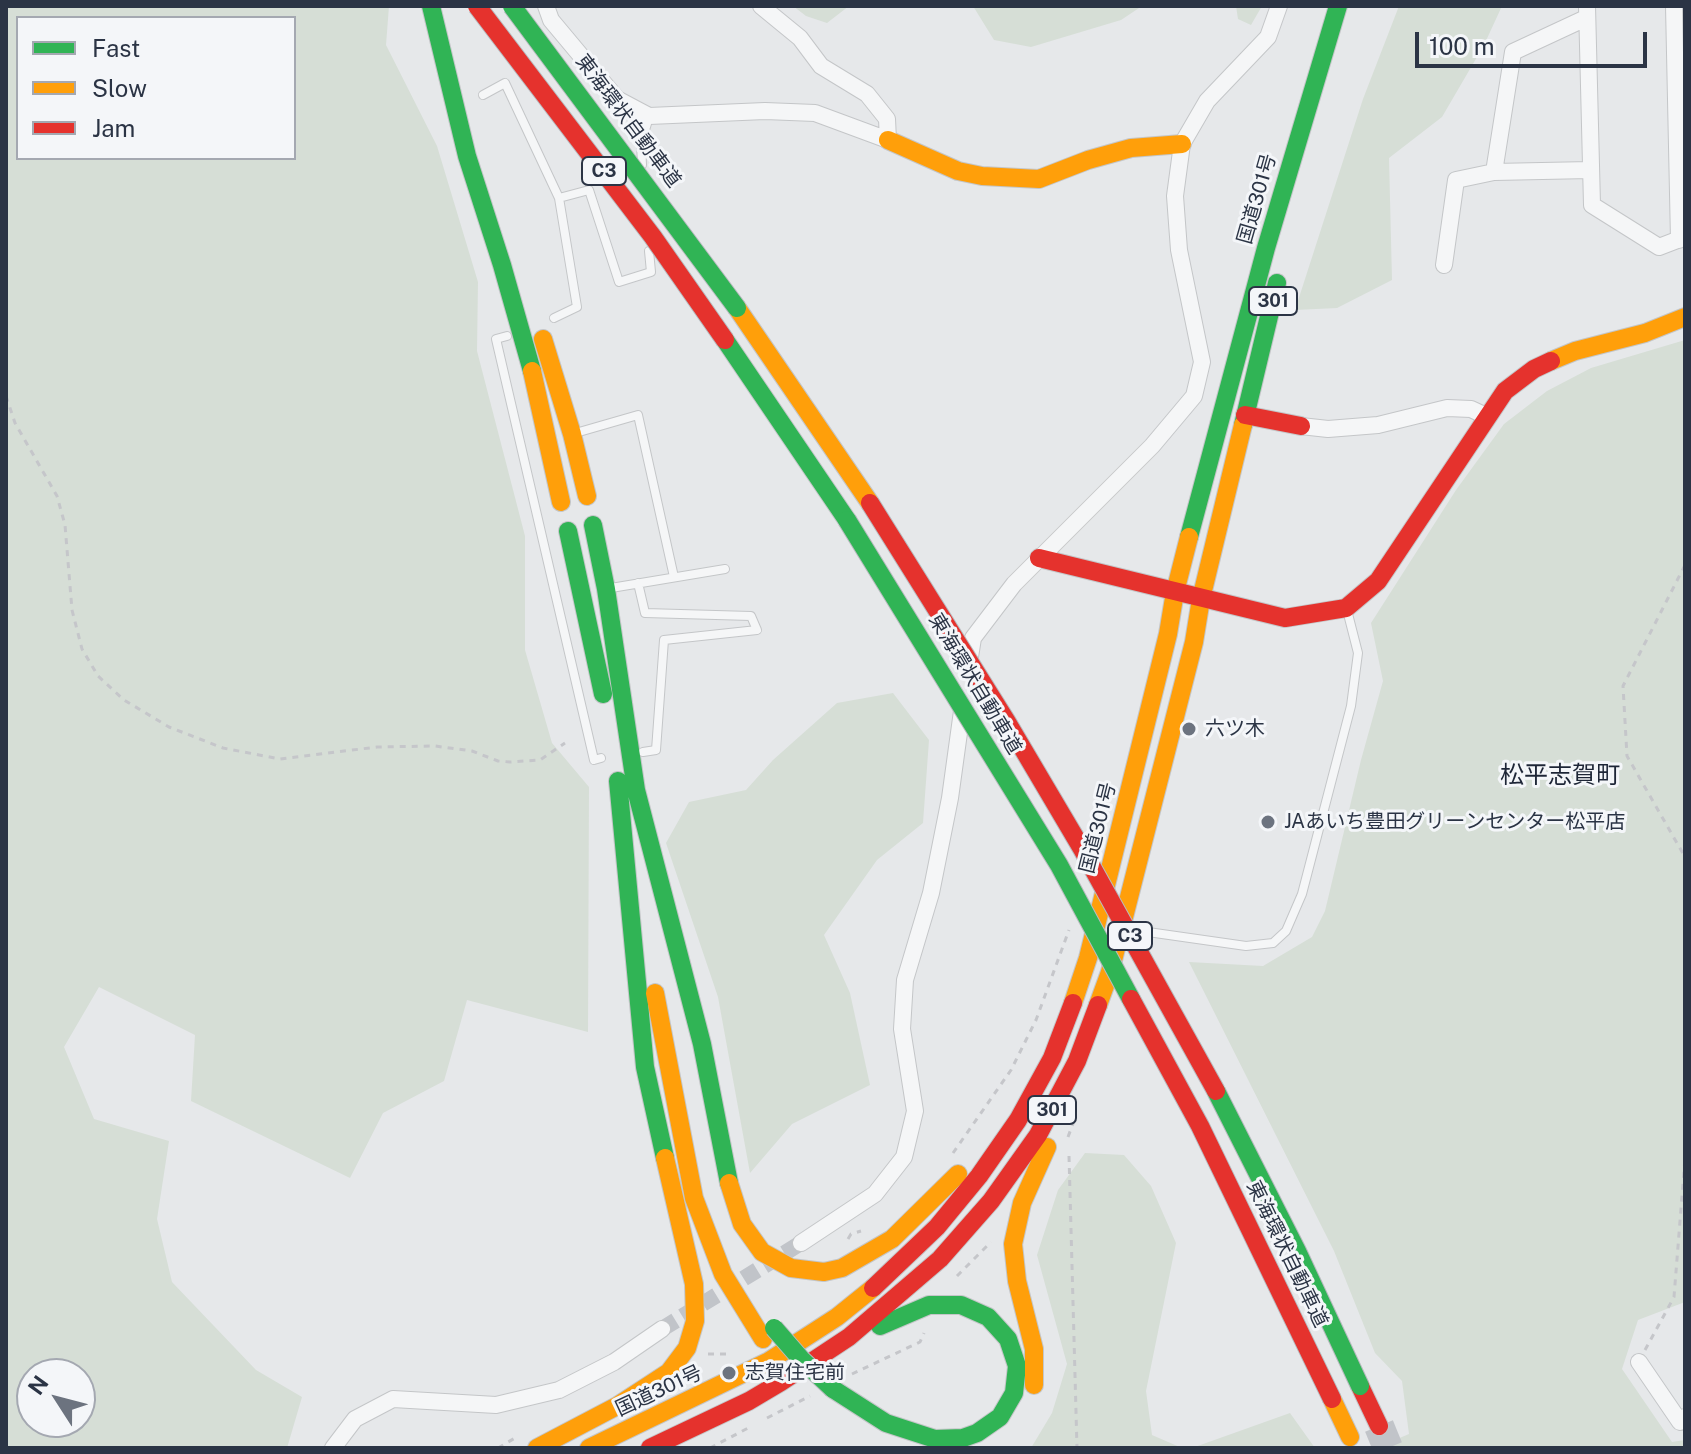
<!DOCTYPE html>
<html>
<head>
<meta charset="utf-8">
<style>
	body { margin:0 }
	#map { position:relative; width:1691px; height:1454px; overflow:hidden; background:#e6e8ea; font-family:"Public Sans",sans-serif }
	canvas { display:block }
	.frame { position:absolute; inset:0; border:8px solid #2b3445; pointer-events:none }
	.legend { position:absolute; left:16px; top:16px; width:280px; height:144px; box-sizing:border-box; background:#f4f6f9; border:2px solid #a4a8b1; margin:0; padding:10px 14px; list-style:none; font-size:24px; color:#2b3445 }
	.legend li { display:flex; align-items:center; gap:16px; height:40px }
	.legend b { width:40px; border:2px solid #a4a8b1 }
	.north { position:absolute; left:16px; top:1358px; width:80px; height:80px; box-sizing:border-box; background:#f4f6f9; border:2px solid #a4a8b1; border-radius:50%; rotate:306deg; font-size:22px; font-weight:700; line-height:32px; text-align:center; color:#2b3445 }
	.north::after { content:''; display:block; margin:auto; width:28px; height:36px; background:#6c737f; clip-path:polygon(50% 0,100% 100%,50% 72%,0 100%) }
	.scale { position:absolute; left:1415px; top:32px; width:232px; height:36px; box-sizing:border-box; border:4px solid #2b3445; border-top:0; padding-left:10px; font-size:24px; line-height:28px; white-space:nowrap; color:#2b3445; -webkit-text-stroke:6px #f4f6f9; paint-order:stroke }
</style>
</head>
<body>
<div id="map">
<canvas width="1691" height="1454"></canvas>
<div class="frame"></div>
<ul class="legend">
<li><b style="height:10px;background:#30b455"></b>Fast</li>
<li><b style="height:10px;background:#ff9f0a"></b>Slow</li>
<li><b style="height:10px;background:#e5322d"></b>Jam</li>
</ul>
<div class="north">N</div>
<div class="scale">100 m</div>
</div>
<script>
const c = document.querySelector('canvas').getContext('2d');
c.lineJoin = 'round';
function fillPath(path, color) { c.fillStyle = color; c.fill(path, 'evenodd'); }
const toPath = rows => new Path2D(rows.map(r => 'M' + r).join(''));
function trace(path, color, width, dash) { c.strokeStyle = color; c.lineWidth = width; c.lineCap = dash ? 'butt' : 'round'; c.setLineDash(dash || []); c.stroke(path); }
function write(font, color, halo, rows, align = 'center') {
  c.font = font + ' "Public Sans","Noto Sans JP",sans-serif'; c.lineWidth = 6; c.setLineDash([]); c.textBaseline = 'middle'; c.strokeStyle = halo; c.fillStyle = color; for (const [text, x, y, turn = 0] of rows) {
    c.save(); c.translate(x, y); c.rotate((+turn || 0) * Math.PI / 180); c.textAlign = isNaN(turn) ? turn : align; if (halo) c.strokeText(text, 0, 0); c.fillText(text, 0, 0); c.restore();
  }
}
fillPath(toPath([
	[6,6,389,6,386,45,437,146,478,282,477,351,525,536,525,650,552,743,589,787,588,1032,467,1000,444,1081,383,1113,350,1178,191,1101,195,1035,99,987,64,1047,94,1119,169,1141,157,1219,172,1282,256,1370,302,1397,287,1448,6,1448],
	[18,18,294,18,294,158,18,158],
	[32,1374,80,1374,80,1422,32,1422],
	[793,6,849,6,827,23,806,16],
	[973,6,1142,6,1121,20,1031,47,994,40],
	[1236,6,1262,6,1251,25,1238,19],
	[1399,6,1502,6,1484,45,1442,117,1389,158,1392,280,1337,308,1295,310,1363,99],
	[1685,340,1685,1302,1638,1320,1622,1369,1672,1442,1685,1440,1685,1448,1376,1448,1409,1434,1402,1381,1375,1353,1334,1251,1189,962,1263,966,1312,937,1325,911,1361,760,1383,681,1371,623,1456,490,1504,424,1547,391,1591,368],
	[893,693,929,740,923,823,877,860,824,935,850,993,870,1085,792,1124,750,1173,718,997,666,843,689,802,746,790,773,760,837,703],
	[1085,1153,1124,1155,1151,1186,1176,1243,1146,1391,1152,1435,1182,1448,1031,1448,1052,1413,1067,1364,1037,1255,1058,1190],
	[1290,1413,1315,1448,1192,1448]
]), '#d6ded6');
trace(toPath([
	[662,1329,801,1243]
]), '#c1c4c9', 16, [16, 8]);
trace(toPath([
	[1379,1426,1388,1448]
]), '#c1c4c9', 30, [30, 15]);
const lane = toPath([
	[483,95,505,83,559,198,577,307,554,318],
	[642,165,641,143,649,117],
	[559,198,589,190,619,282,651,272,649,251],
	[507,336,496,339,594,760,601,758],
	[579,432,638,415,674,577],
	[638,583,645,613,751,616,757,630,664,640,656,750,643,752],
	[611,588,725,569],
	[1134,930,1246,946,1273,943,1286,931,1302,894,1351,706,1358,653,1347,610]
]);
const street = toPath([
	[546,6,551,20,617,99,649,116,765,111,815,113,888,140,887,119,867,94,821,66,800,38,761,6],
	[1587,6,1592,205,1659,247,1685,237],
	[1674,6,1679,240],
	[1586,18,1513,52,1494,172,1590,170],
	[1444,265,1456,180,1494,172],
	[1301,426,1328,429,1378,425,1447,408,1471,409,1486,416],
	[970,657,973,638,1014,584,1152,446,1194,396,1202,362,1179,250,1175,196,1182,144,1207,101,1268,37,1279,6],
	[801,1243,875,1194,904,1157,915,1111,902,1029,905,980,931,893,950,798,962,711],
	[1639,1362,1680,1422,1685,1417],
	[333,1448,355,1419,393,1399,496,1405,559,1390,614,1362,662,1329]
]);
const fast = toPath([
	[431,6,467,156,502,265,532,371],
	[725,340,847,520],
	[1243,425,1277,283],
	[593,525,606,589,636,790,702,1044,729,1183],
	[568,531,603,694],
	[1189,537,1266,248,1338,6],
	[618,781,645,1067,665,1158],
	[833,1389,886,1423,935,1439,963,1438,977,1433,1000,1417,1014,1393,1017,1366,1008,1339,988,1317,961,1305,929,1305,880,1326]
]);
const slow = toPath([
	[888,140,958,171,982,176,1039,179,1088,160,1131,148,1182,144],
	[737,308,870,503],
	[543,339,572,434,587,496],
	[1551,361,1575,351,1645,333,1685,317],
	[532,371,561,502],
	[655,993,694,1198,723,1274,763,1339],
	[1073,1003,1088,958,1168,634,1175,592,1189,537],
	[1098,1005,1110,972,1194,642,1201,599,1243,425],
	[729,1183,742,1224,762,1252,791,1268,824,1272,842,1268,892,1239,958,1174],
	[1034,1385,1034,1349,1017,1281,1013,1244,1022,1203,1047,1147],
	[1332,1399,1350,1437],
	[537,1448,617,1406,669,1372,687,1348,695,1321,694,1284,665,1158],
	[589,1448,769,1361,837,1317,873,1288]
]);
const jam = toPath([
	[1245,415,1301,426],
	[1039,558,1285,618,1346,608,1378,581,1505,391,1534,369,1551,361],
	[873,1288,937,1227,979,1176,1018,1120,1052,1058,1073,1003],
	[1360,1386,1379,1426],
	[650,1448,749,1401,781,1382,849,1337,940,1259,991,1201,1038,1135,1077,1061,1098,1005]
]);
trace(lane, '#c4c6c8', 10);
trace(street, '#c4c6c8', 18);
trace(fast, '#c4c6c8', 20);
trace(slow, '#c4c6c8', 20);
trace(jam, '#c4c6c8', 20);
trace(toPath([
	[6,396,15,423,57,496,65,525,72,610,82,649,98,676,124,700,169,727,223,748,280,759,377,747,435,746,472,751,498,761,510,762,540,760,565,743],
	[1685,565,1623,686,1627,756,1685,857],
	[1068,1137,1075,1118],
	[953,1153,1011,1070,1036,1020,1069,930],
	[1069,1156,1077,1448],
	[848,1239,851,1234,861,1231],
	[957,1276,991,1242],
	[1645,1350,1674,1297,1685,1158],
	[708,1354,732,1354],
	[852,1374,920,1342,924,1333],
	[767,1418,810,1396],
	[498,1448,515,1438],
	[710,1448,750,1427]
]), '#c5c6ca', 3, [6, 6]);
trace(lane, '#f5f6f7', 8);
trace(street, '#f5f6f7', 16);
trace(fast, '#30b455', 18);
trace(slow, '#ff9f0a', 18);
trace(jam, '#e5322d', 18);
const fastBridge = toPath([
	[512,6,737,308],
	[847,520,1059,865,1131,999],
	[1216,1091,1297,1251,1360,1386],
	[774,1328,801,1359,833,1389]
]);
const jamBridge = toPath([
	[477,6,653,237,725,340],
	[870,503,1007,722,1082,849,1216,1091],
	[1131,999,1200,1126,1332,1399]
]);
trace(fastBridge, '#b8bbbf', 20, []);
trace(jamBridge, '#b8bbbf', 20, []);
trace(fastBridge, '#30b455', 18);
trace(jamBridge, '#e5322d', 18);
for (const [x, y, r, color] of [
	[1189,729,8,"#6c737f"],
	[1268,822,8,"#6c737f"],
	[729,1373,8,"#6c737f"]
]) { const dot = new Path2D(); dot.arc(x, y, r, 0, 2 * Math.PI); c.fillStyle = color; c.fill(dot); trace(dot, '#f4f6f9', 3); }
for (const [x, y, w] of [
	[604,171,44],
	[1273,301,48],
	[1130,936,44],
	[1052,1110,48]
]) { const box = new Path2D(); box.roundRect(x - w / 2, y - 14, w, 28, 6); c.fillStyle = '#f4f6f9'; c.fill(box); trace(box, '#2b3445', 2); }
write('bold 18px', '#2b3445', null, [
	["C3",604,171],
	["301",1273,301],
	["C3",1130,936],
	["301",1052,1110]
]);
write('20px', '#2b3445', '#f4f6f9', [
	["東海環状自動車道",628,121,53],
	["国道301号",1257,199,-74],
	["東海環状自動車道",975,684,59],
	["国道301号",1098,828,-76],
	["東海環状自動車道",1287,1254,64],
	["国道301号",659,1391,-25]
]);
write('20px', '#2b3445', '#f4f6f9', [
	["六ツ木",1205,729],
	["JAあいち豊田グリーンセンター松平店",1284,822],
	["志賀住宅前",745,1373]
], 'left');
write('24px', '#1d2536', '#f4f6f9', [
	["松平志賀町",1560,776]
]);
</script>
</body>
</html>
